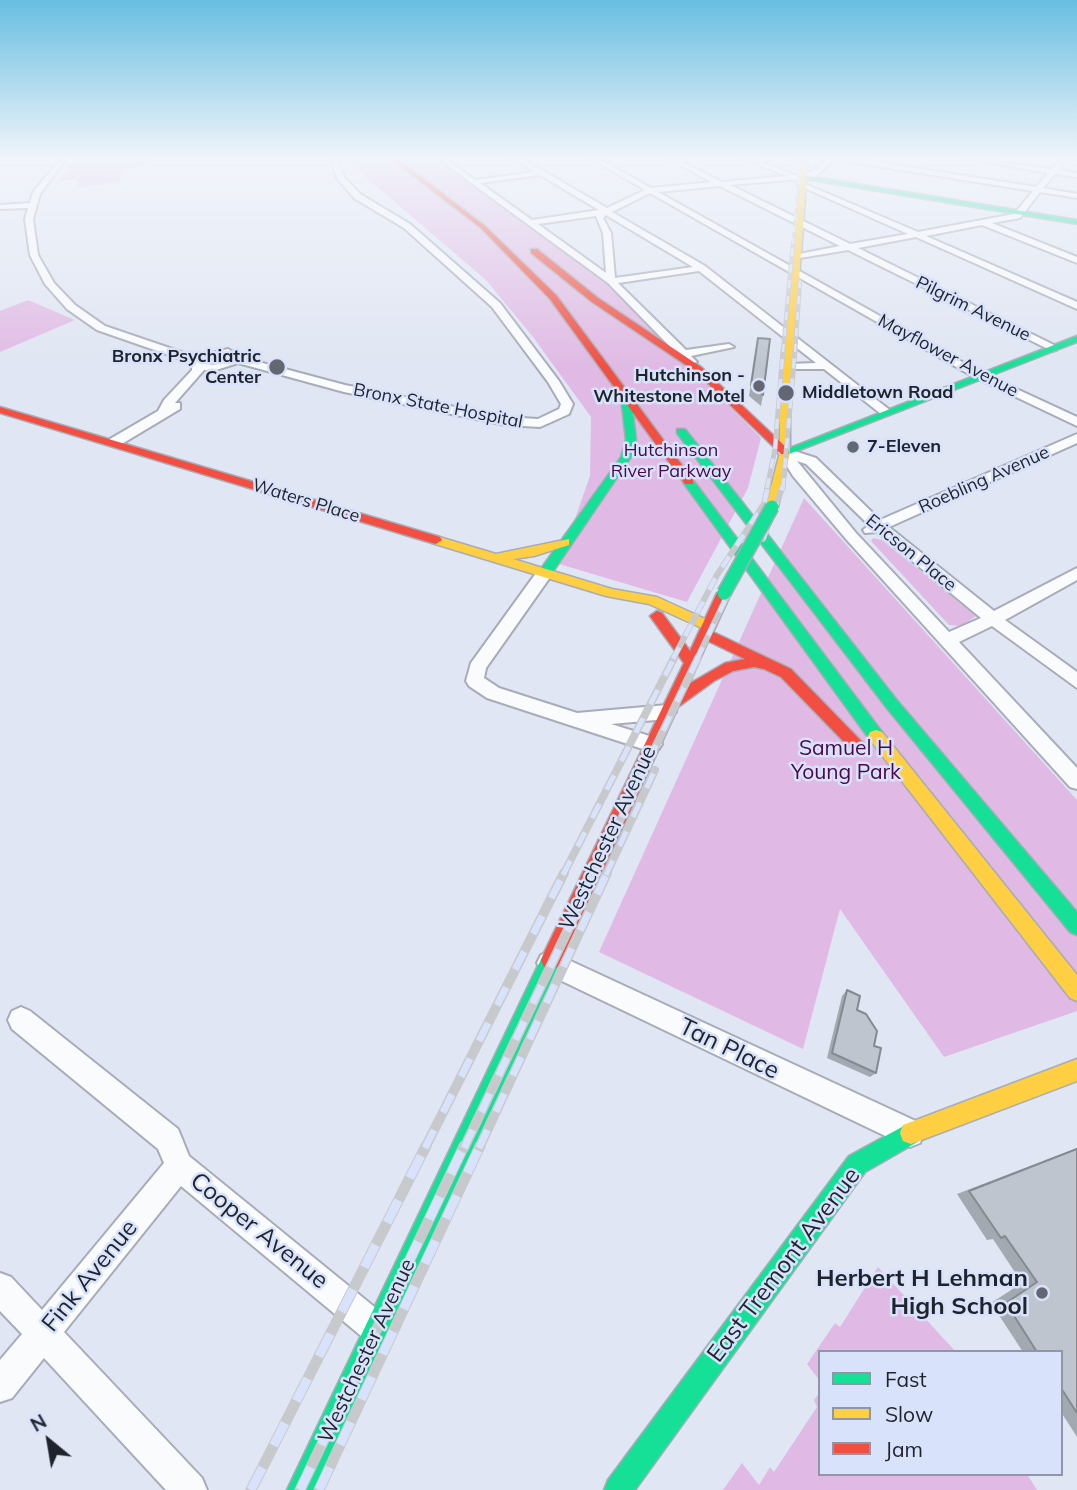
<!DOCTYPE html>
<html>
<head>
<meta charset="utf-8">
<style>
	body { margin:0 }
	#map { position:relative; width:1077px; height:1490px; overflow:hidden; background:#e0e6f3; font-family:Mulish,sans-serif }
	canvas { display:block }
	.legend { position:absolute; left:818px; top:1350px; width:245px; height:126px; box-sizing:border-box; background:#d8e3fb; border:2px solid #8e96a8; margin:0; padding:9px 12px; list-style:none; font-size:21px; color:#1f232c }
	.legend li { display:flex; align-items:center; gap:14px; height:35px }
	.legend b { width:35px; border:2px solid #8e96a8 }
	.north { position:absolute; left:14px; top:1406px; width:70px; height:70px; -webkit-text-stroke:5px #d8e3fb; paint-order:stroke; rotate:330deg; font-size:19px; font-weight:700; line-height:28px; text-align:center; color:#1f232c }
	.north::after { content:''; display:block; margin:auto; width:24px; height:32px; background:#1f232c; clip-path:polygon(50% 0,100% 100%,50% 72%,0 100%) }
</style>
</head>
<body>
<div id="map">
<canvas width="1077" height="1490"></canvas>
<ul class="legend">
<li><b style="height:9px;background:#16e098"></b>Fast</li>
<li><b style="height:9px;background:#ffcf43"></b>Slow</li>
<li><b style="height:9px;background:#f24e42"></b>Jam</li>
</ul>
<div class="north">N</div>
</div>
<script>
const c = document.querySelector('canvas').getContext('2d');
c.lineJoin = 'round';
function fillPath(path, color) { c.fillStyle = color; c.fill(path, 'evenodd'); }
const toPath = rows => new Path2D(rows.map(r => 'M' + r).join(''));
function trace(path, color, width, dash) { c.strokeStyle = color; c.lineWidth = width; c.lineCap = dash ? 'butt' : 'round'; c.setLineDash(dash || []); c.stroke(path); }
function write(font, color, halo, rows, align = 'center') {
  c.font = font + ' Mulish,sans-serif'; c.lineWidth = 5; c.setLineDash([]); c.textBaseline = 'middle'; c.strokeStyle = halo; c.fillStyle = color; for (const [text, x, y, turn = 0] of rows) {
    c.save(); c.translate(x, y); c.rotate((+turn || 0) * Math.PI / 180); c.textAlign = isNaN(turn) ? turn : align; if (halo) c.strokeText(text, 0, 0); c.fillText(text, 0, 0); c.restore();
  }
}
fillPath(toPath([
	[76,158,151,158,142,166,120,172,121,181,80,188,76,179,58,182],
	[343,158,435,158,607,284,761,438,748,488,687,602,559,564,590,476,591,417,533,337,486,280],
	[28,300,75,320,0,352,0,311],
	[804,498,1077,800,1077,1011,944,1057,840,909,803,1049,599,952],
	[873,538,882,540,976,616,961,626,949,625,871,541],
	[878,1267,956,1352,820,1352,820,1381,807,1364,835,1323,840,1327],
	[820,1392,820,1474,1027,1474,1037,1490,723,1490,742,1463,759,1485,770,1467,774,1472,817,1407,814,1400]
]), '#e0bae4');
const street = toPath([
	[331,158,337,158,344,177,360,194,410,224,500,303,559,381,573,404,569,414,540,427,505,425,344,392,238,363,213,371,204,370,175,403,180,403,180,409,120,445,110,445,110,439,158,411,164,400,192,370,192,363,97,330,67,309,45,284,30,255,25,219,28,208,0,209,0,205,30,203,33,192,59,161,63,163,40,194,33,219,38,255,54,283,75,305,105,326,196,357,228,349,240,357,345,385,505,417,538,419,559,409,561,404,548,382,492,307,404,228,354,198,337,178,331,158],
	[226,356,228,361,213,365,204,363,205,360,226,356],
	[437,158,444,158,475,180,534,172,513,158,521,158,607,208,645,190,590,158,598,158,651,188,712,182,666,158,674,158,722,182,787,176,743,158,752,158,794,175,810,172,829,158,851,158,1036,187,1048,173,964,158,1051,169,1060,158,1067,158,1058,170,1077,173,1077,177,1055,174,1043,188,1077,194,1077,198,1040,192,1020,218,992,223,1077,257,1077,263,982,225,926,236,1077,302,1077,309,916,237,858,248,1056,346,1056,350,1052,351,848,250,794,259,794,255,840,246,720,186,658,192,982,373,1077,417,1077,426,974,377,650,193,612,212,705,266,891,411,881,414,824,369,784,369,782,367,788,364,816,363,699,271,618,283,686,350,729,344,734,347,691,356,697,362,687,364,608,283,437,158],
	[836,159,838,160,1033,191,1014,214,918,232,798,181,798,185,908,234,850,244,730,185,801,179,816,176,836,159],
	[540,175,599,210,532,220,480,183,540,175],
	[606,215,693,267,615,278,611,233,603,218,606,215],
	[596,216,603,233,606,273,538,224,596,216],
	[1077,434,1077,443,889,527,994,611,1077,568,1077,580,1005,620,1077,672,1077,688,992,626,959,642,1077,768,1077,789,1070,787,846,539,793,476,778,452,785,448,816,458,880,520,1077,434],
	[797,461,806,464,869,525,863,530,865,533,877,532,981,618,949,632,856,533,797,461],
	[545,568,553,573,486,668,484,678,499,688,577,713,667,705,674,707,676,712,667,719,611,724,659,739,662,744,659,749,652,752,487,698,469,686,466,681,471,663,539,569,545,568],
	[549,951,920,1123,924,1133,920,1143,910,1147,900,1143,541,971,537,963,541,955,549,951],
	[21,1007,30,1011,178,1129,189,1156,388,1318,393,1329,388,1340,377,1345,366,1340,181,1186,64,1332,202,1478,207,1490,166,1490,44,1358,12,1398,0,1402,0,1360,22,1334,0,1311,0,1273,11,1277,42,1310,164,1163,158,1149,12,1029,8,1020,12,1011,21,1007]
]);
const fast = toPath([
	[801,175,1077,220,1077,224,799,178,801,175],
	[1077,336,1077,342,789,454,780,452,1077,336],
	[626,394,631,397,636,440,631,457,550,576,540,576,540,570,621,457,626,440,621,397,626,394],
	[677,429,685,429,896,699,1077,912,1077,935,1070,932,886,707,677,433,677,429],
	[689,479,693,480,882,732,884,736,882,740,870,740,683,482,689,479],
	[551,951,558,953,561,960,558,967,316,1490,287,1490,544,953,551,951],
	[911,1122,919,1125,922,1133,919,1141,865,1172,635,1490,604,1490,608,1480,849,1156,911,1122]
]);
const slow = toPath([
	[802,158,808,158,790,402,790,452,778,507,772,510,766,507,780,452,780,402,802,158],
	[436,536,496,554,569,539,569,545,534,556,513,559,612,589,657,597,714,623,716,626,714,629,704,629,649,604,606,596,432,543,430,540,436,536],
	[876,730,882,732,1077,975,1077,1001,1070,998,870,740,868,736,870,732,876,730],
	[1077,1059,1077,1081,911,1144,903,1141,900,1133,903,1125,1077,1059]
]);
const jam = toPath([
	[390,158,396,158,485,226,556,295,693,480,693,484,685,484,550,299,481,228,390,158],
	[531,249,537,249,598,298,701,367,789,450,789,454,781,454,695,371,592,302,531,253,531,249],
	[0,407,440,537,442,540,436,544,432,543,0,413,0,407],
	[724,589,731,593,713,632,791,669,864,744,862,748,850,748,781,677,764,669,754,667,733,671,714,681,678,707,558,967,551,969,544,967,541,960,544,953,684,663,650,616,657,611,662,613,690,651,717,593,724,589],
	[708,641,745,659,725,663,689,684,708,641]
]);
trace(street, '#a8acb6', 4);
trace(fast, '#a8acb6', 3);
trace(slow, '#a8acb6', 3);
trace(jam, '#a8acb6', 3);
fillPath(street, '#fafbfd');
fillPath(fast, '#16e098');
fillPath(slow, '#ffcf43');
fillPath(jam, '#f24e42');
const railFar6 = toPath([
	[793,244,800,158]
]);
const railFar5 = toPath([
	[783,352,793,243],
	[795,352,800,281]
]);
const railFar4 = toPath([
	[767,488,775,449,783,350],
	[783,488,795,350]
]);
const railFar3 = toPath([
	[763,539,783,486],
	[673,659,717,575,764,504,768,486],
	[697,659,761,525]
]);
const railFar2 = toPath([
	[563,875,674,658],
	[594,875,698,658],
	[606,875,655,770]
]);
const railFar1 = toPath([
	[425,1148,564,873],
	[464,1148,595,873],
	[479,1148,607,873]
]);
const rail = toPath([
	[251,1490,426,1146],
	[300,1490,464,1146],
	[319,1490,480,1146]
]);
trace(railFar6, '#c8c9cd', 2.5);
trace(railFar5, '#c8c9cd', 4.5);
trace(railFar4, '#c8c9cd', 5);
trace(railFar3, '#c8c9cd', 6);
trace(railFar2, '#c8c9cd', 8);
trace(railFar1, '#c8c9cd', 10);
trace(rail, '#c8c9cd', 11);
trace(railFar6, '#d8e3fb', 2, [6]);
trace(railFar5, '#d8e3fb', 2.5, [8]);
trace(railFar4, '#d8e3fb', 3.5, [10]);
trace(railFar3, '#d8e3fb', 4.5, [13]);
trace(railFar2, '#d8e3fb', 5, [16]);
trace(railFar1, '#d8e3fb', 7, [20]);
trace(rail, '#d8e3fb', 9, [25]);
const fastBridge = toPath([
	[724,593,772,507]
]);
trace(fastBridge, '#a8acb6', 16, []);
trace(fastBridge, '#16e098', 13);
fillPath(toPath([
	[758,338,763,395,761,406,749,396],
	[847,990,874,1046,876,1073,870,1077,827,1058,842,996],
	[1077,1148,1077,1437,1061,1412,1061,1352,1023,1352,991,1303,1022,1283,993,1239,987,1240,957,1194]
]), '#a3a9b1');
const building = toPath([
	[758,338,770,339,763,395,751,385,758,338],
	[847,990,860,996,857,1010,866,1014,877,1031,874,1046,881,1048,876,1073,832,1053,847,990],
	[1077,1149,1077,1413,1061,1388,1061,1352,1037,1352,1006,1303,1037,1282,1005,1236,1001,1238,969,1191,1077,1149]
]);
fillPath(building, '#bec5ce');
trace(building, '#858a90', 2);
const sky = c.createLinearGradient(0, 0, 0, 367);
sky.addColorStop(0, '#68bee1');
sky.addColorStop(0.43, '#f1f4fa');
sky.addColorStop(1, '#f1f4fa00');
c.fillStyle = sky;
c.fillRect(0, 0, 1077, 367);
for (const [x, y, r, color] of [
	[277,367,9,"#636772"],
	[759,386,7,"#636772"],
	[786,393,9,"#636772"],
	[853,447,7,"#636772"],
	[1042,1293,7,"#636772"]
]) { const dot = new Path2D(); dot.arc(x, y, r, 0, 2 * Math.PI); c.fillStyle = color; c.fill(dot); trace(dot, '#d8e3fb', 2.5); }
write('18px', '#1f232c', '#d8e3fb', [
	["Pilgrim Avenue",973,309,26],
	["Mayflower Avenue",948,356,28],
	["Bronx State Hospital",438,406,11],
	["Roebling Avenue",984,480,-24],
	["Waters Place",306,501,17],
	["Ericson Place",911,553,39]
]);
write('bold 18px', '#1f232c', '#d8e3fb', [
	["Bronx Psychiatric",261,357],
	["Center",261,378],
	["Hutchinson -",745,376],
	["Whitestone Motel",745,397],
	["Middletown Road",802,393,"left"],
	["7-Eleven",867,447,"left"]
], 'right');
write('18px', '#4b0748', '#d8e3fb', [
	["Hutchinson",671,451],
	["River Parkway",671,472]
]);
write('21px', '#4b0748', '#d8e3fb', [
	["Samuel H",846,749],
	["Young Park",846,773]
]);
write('21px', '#1f232c', '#d8e3fb', [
	["Westchester Avenue",608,838,-65],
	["Westchester Avenue",367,1351,-65]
]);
write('24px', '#1f232c', '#d8e3fb', [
	["Tan Place",729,1049,26],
	["Cooper Avenue",259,1231,39],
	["East Tremont Avenue",784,1265,-53],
	["Fink Avenue",90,1276,-51]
]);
write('bold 24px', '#1f232c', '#d8e3fb', [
	["Herbert H Lehman",1028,1279],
	["High School",1028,1307]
], 'right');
</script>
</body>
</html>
